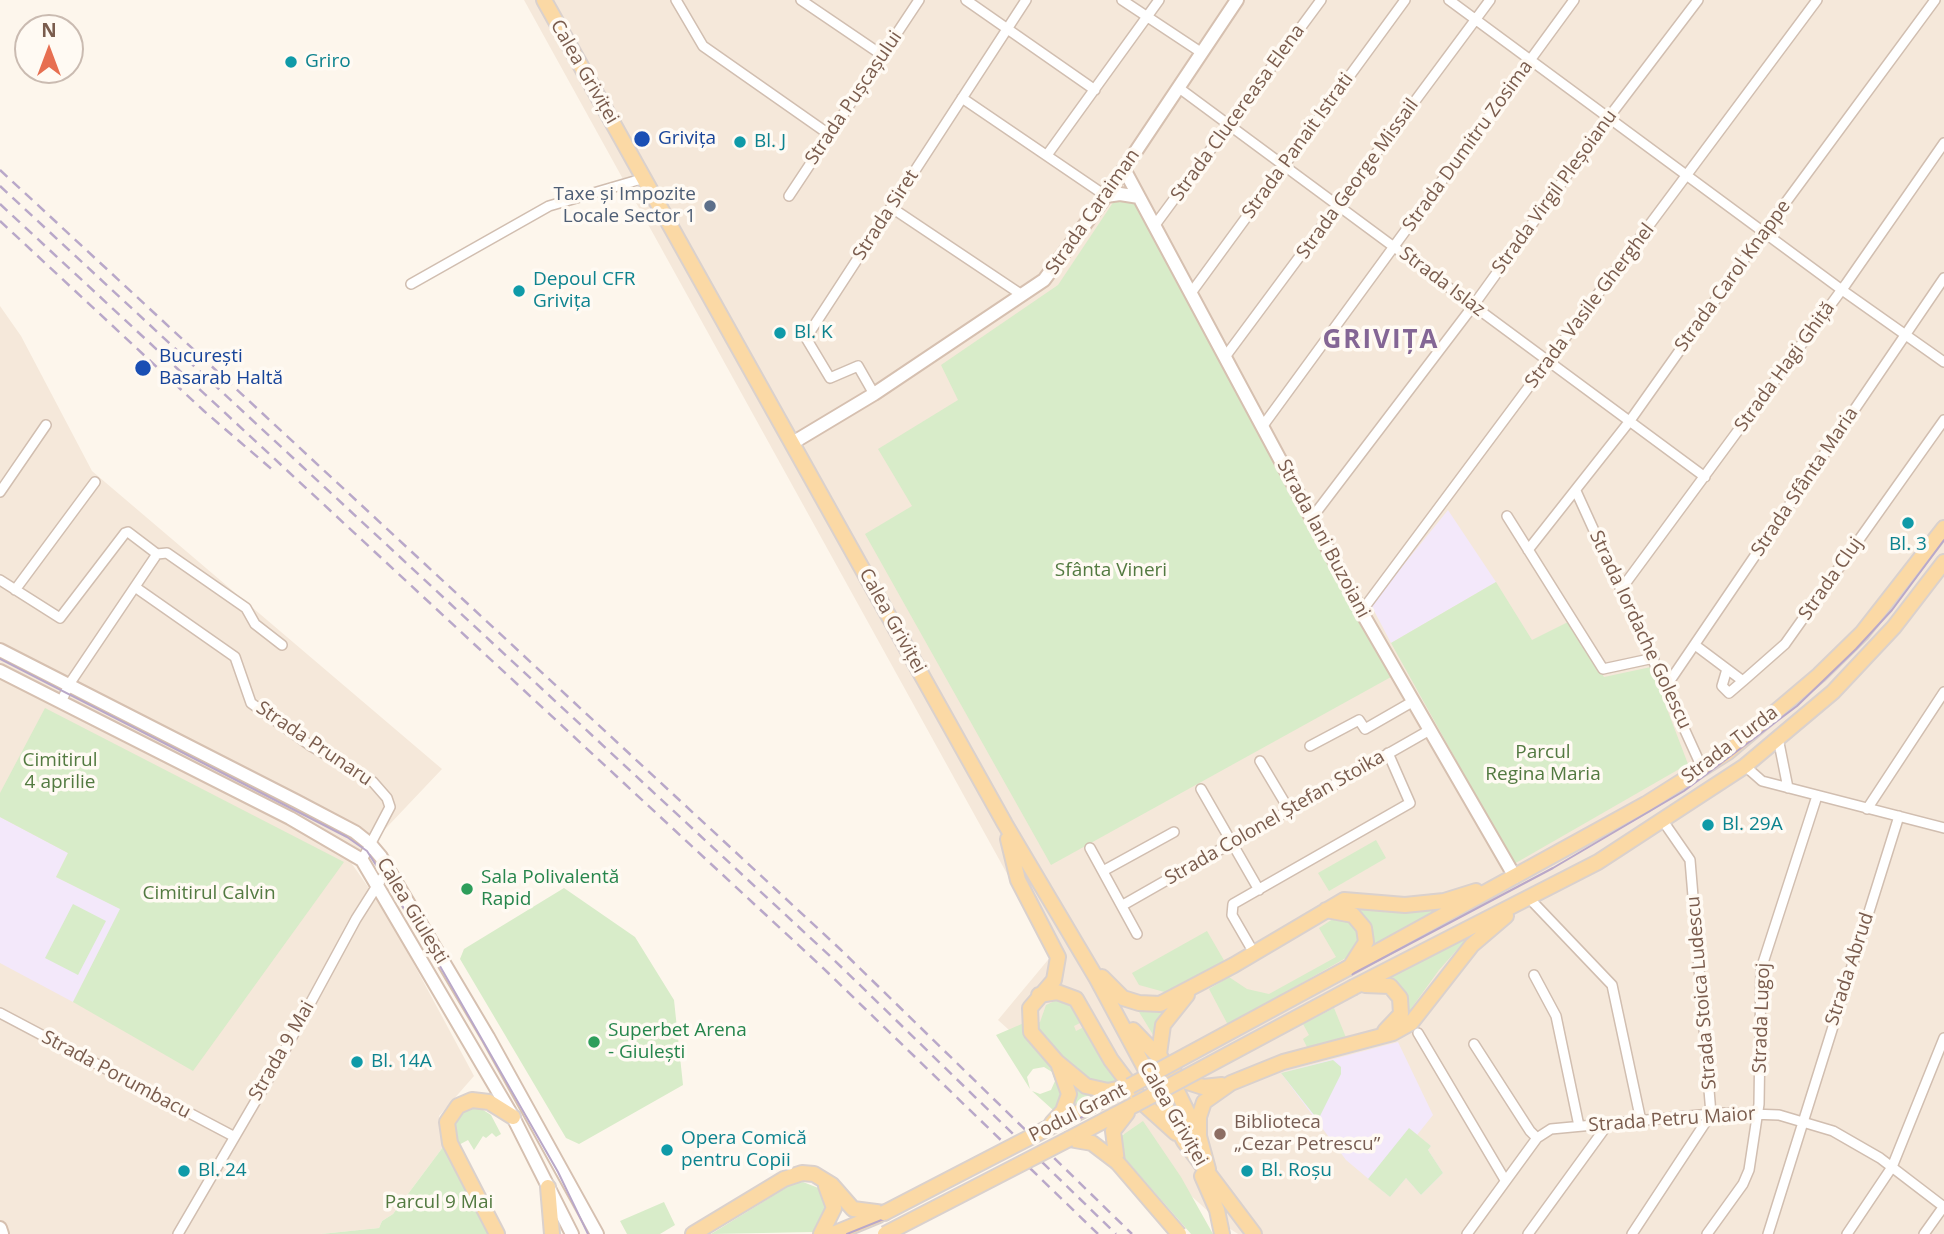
<!DOCTYPE html>
<html>
<head>
<meta charset="utf-8">
<style>
	body { margin:0 }
	#map { position:relative; width:1944px; height:1234px; overflow:hidden; background:#fdf6ec; font-family:"Open Sans",sans-serif }
	canvas { display:block }
	.north { position:absolute; left:14px; top:14px; width:70px; height:70px; box-sizing:border-box; background:#fffaf3; border:2px solid #cabbb1; border-radius:50%; rotate:0deg; font-size:19px; font-weight:700; line-height:28px; text-align:center; color:#7a5c4d }
	.north::after { content:''; display:block; margin:auto; width:24px; height:32px; background:#e76f51; clip-path:polygon(50% 0,100% 100%,50% 72%,0 100%) }
</style>
</head>
<body>
<div id="map">
<canvas width="1944" height="1234"></canvas>
<div class="north">N</div>
</div>
<script>
const c = document.querySelector('canvas').getContext('2d');
c.lineJoin = 'round';
function fillPath(path, color) { c.fillStyle = color; c.fill(path, 'evenodd'); }
const toPath = rows => new Path2D(rows.map(r => 'M' + r).join(''));
function trace(path, color, width, dash) { c.strokeStyle = color; c.lineWidth = width; c.lineCap = dash ? 'butt' : 'round'; c.setLineDash(dash || []); c.stroke(path); }
function write(font, color, halo, rows, align = 'center') {
  c.font = font + ' "Open Sans",sans-serif'; c.lineWidth = 7; c.setLineDash([]); c.textBaseline = 'middle'; c.strokeStyle = halo; c.fillStyle = color; for (const [text, x, y, turn = 0] of rows) {
    c.save(); c.translate(x, y); c.rotate((+turn || 0) * Math.PI / 180); c.textAlign = isNaN(turn) ? turn : align; if (halo) c.strokeText(text, 0, 0); c.fillText(text, 0, 0); c.restore();
  }
}
fillPath(toPath([
	[524,0,1944,0,1944,1234,1238,1234,1221,1223,998,1020,1052,955],
	[0,306,21,336,92,471,442,769,352,864,387,914,474,1076,439,1116,443,1147,393,1214,382,1221,379,1228,321,1234,0,1234]
]), '#f5e8da');
fillPath(toPath([
	[1448,510,1496,582,1391,643,1371,605],
	[0,817,68,853,56,877,121,909,73,1002,0,963],
	[1398,1042,1433,1115,1417,1135,1431,1146,1428,1150,1443,1173,1421,1195,1406,1178,1390,1197,1346,1160,1281,1073]
]), '#f3e8fa');
fillPath(toPath([
	[1114,201,1137,203,1391,677,1051,865,865,534,912,506,878,449,958,400,941,365,1058,285],
	[1496,582,1532,640,1568,622,1604,677,1651,667,1688,764,1514,864,1391,643],
	[45,708,344,862,193,1071,73,1002,120,909,56,877,68,853,0,817,0,793],
	[1376,840,1386,858,1329,891,1318,873],
	[564,888,635,937,674,1000,683,1085,579,1144,566,1138,460,959,464,949],
	[73,904,106,921,78,975,45,958],
	[1454,904,1372,948,1348,905],
	[1346,916,1363,934,1351,955,1228,1025,1209,989,1229,977,1247,989,1269,994,1336,957,1319,928,1336,917],
	[1207,931,1225,962,1168,993,1139,985,1132,973],
	[1470,935,1439,970,1405,1017,1388,977],
	[1059,999,1069,1000,1084,1021,1074,1026,1076,1031,1086,1026,1120,1083,1075,1108,1053,1110,1032,1091,1040,1094,1051,1090,1055,1081,1052,1072,1044,1067,1033,1069,1027,1077,1030,1089,996,1035,1024,1023,1040,1022,1046,1005],
	[1169,1006,1155,1038,1136,1007],
	[1334,1008,1347,1040,1308,1049,1303,1039,1309,1035,1303,1024],
	[1333,1060,1341,1067,1341,1074,1318,1120,1281,1073],
	[477,1106,491,1115,501,1134,496,1137,492,1133,486,1138,483,1136,474,1150,468,1140,455,1147,451,1133,457,1113,462,1109],
	[1143,1121,1181,1177,1213,1234,1191,1234,1122,1155,1117,1139],
	[1409,1128,1431,1146,1428,1150,1443,1173,1421,1195,1406,1178,1390,1197,1368,1179],
	[443,1147,490,1234,321,1234,379,1228,382,1221,393,1214],
	[803,1182,821,1189,829,1203,822,1226,814,1232,711,1234,792,1184],
	[664,1202,675,1225,660,1234,627,1234,620,1221]
]), '#d8ecc9');
const street = toPath([
	[676,0,703,46,830,135],
	[801,0,882,55],
	[966,0,1095,90],
	[1122,0,1202,53],
	[1449,0,1842,290,1944,362],
	[1179,88,1705,477],
	[962,98,1106,196],
	[1047,155,1159,0],
	[789,196,919,0],
	[892,208,1022,295],
	[1155,225,1321,0],
	[411,284,549,206,645,178],
	[1191,293,1405,0],
	[1225,357,1490,0],
	[874,394,858,366,830,378,806,338,1026,0],
	[1262,427,1574,0],
	[1576,491,1703,770],
	[0,492,46,425],
	[1507,516,1603,669,1654,658],
	[1311,519,1473,306,1609,117,1698,0],
	[1528,550,1629,422,1758,240,1935,0],
	[157,554,167,553,246,608,255,624,282,645],
	[0,580,60,618,125,533,128,532,157,554],
	[135,587,235,657,251,703,311,746,373,782,387,798,390,807,362,860],
	[1622,588,1846,284,1944,143],
	[15,590,95,482],
	[1361,612,1817,0],
	[1695,645,1743,681,1785,644,1944,420],
	[1727,669,1722,686,1729,693,1743,681],
	[1667,685,1944,278],
	[61,702,70,683,157,554],
	[1778,738,1788,788],
	[1310,746,1359,720,1365,729,1412,702],
	[1260,761,1288,808],
	[1745,766,1762,781,1944,828],
	[1201,789,1259,890],
	[1867,809,1944,692],
	[1090,848,1137,934],
	[1103,871,1174,832],
	[1529,898,1612,985,1641,1121],
	[1123,905,1428,731],
	[1254,953,1232,915,1233,904,1410,803,1388,753],
	[1534,975,1556,1016,1579,1126],
	[0,1013,233,1136],
	[1418,1033,1505,1180],
	[1474,1044,1530,1131,1537,1138],
	[178,1234,279,1061,356,919,382,878,393,877],
	[1467,1234,1537,1138,1551,1129,1721,1113,1779,1115,1833,1131,1880,1158,1944,1207],
	[1528,1234,1608,1124],
	[1632,1234,1711,1114,1690,860,1663,821],
	[1707,1234,1743,1184,1749,1170,1759,1104,1761,969,1817,796],
	[1768,1234,1899,816],
	[1847,1234,1892,1167,1944,1038],
	[1924,1234,1944,1206]
]);
const secondary = toPath([
	[1124,169,1365,618,1515,877],
	[1106,196,1120,194,1139,197],
	[794,442,874,394,1044,280,1106,196,1237,0],
	[0,650,296,801,355,832,370,844,381,857,488,1037,597,1234],
	[0,671,290,818,362,860,513,1117,572,1234],
	[0,1228,2,1234]
]);
const primary = toPath([
	[544,0,1005,824,1097,979,1184,1141,1254,1234],
	[1008,839,1018,880,1058,957,1054,980,1030,1008,1031,1032,1057,1062,1086,1086,1108,1091,1130,1086],
	[1326,910,1353,915,1364,928,1366,942,1352,964],
	[1348,968,1646,804,1728,752,1819,675,1862,633,1944,528],
	[1102,977,1123,998,1139,1003,1160,1004,1234,965,1344,900,1405,905,1444,901,1476,891],
	[1365,985,1390,986,1400,998,1401,1014,1385,1031],
	[1354,987,1598,862,1745,766,1833,692,1894,627,1944,562],
	[1039,995,1057,992,1076,999,1111,1060,1145,1105,1176,1133],
	[1187,995,1163,1025,1159,1054,1199,1136,1208,1169],
	[1133,1030,1181,1080,1203,1087,1222,1085],
	[1052,1123,1063,1111,1069,1094,1059,1066],
	[1046,1129,1116,1093],
	[1199,1136,1199,1117,1204,1102,1231,1083,1283,1062,1393,1033,1411,1023,1472,945,1506,916],
	[1069,1139,1136,1104],
	[1069,1139,1092,1143,1117,1162],
	[1117,1162,1113,1131,1127,1113],
	[1202,1176,1217,1210,1222,1234],
	[548,1187,552,1234],
	[497,1234,450,1143,447,1122,458,1106,472,1100,489,1102,513,1117],
	[693,1234,784,1179,802,1173,814,1174,832,1185,853,1209,884,1213],
	[821,1234,834,1208,826,1186],
	[833,1234,879,1215]
]);
trace(street, '#d1beb0', 12);
trace(secondary, '#d6c0b0', 16);
trace(primary, '#dad1cd', 18);
trace(street, '#fff', 9);
trace(secondary, '#fff', 12);
trace(primary, '#fbd9a5', 14);
trace(toPath([
	[0,659,347,837,367,851,433,954,558,1172,588,1234],
	[847,1234,889,1217,1109,1103,1553,868,1684,791,1797,706,1856,649,1892,610,1944,540]
]), '#b9a8c9', 2);
trace(toPath([
	[0,170,840,949,1132,1234],
	[0,186,831,957,1116,1234],
	[0,204,822,967,1098,1234],
	[0,221,204,411,275,472]
]), '#b9a8c9', 2.5, [10, 7]);
const primaryBridge = toPath([
	[1130,1086,1348,968],
	[1136,1104,1354,987],
	[1117,1162,1179,1234],
	[884,1213,1046,1129],
	[885,1234,1069,1139]
]);
trace(primaryBridge, '#dad1cd', 18, []);
trace(primaryBridge, '#fbd9a5', 14);
for (const [x, y, r, color] of [
	[291,62,7,"#0f9aa8"],
	[642,139,9,"#1a4fb4"],
	[740,142,7,"#0f9aa8"],
	[710,206,7,"#5c6f8a"],
	[519,291,7,"#0f9aa8"],
	[780,333,7,"#0f9aa8"],
	[143,368,9,"#1a4fb4"],
	[1908,523,7,"#0f9aa8"],
	[1708,825,7,"#0f9aa8"],
	[467,889,7,"#2e9e5b"],
	[594,1042,7,"#2e9e5b"],
	[357,1062,7,"#0f9aa8"],
	[1220,1134,7,"#8d6e63"],
	[667,1150,7,"#0f9aa8"],
	[184,1171,7,"#0f9aa8"],
	[1247,1171,7,"#0f9aa8"]
]) { const dot = new Path2D(); dot.arc(x, y, r, 0, 2 * Math.PI); c.fillStyle = color; c.fill(dot); trace(dot, '#fffaf3', 2.5); }
write('19px', '#0d838f', '#fffaf3', [
	["Griro",305,62],
	["Bl. J",754,142],
	["Depoul CFR",533,280],
	["Grivița",533,302],
	["Bl. K",794,333],
	["Bl. 3",1908,545,"center"],
	["Bl. 29A",1722,825],
	["Bl. 14A",371,1062],
	["Opera Comică",681,1139],
	["pentru Copii",681,1161],
	["Bl. 24",198,1171],
	["Bl. Roșu",1261,1171]
], 'left');
write('19px', '#7a5c4d', '#fffaf3', [
	["Calea Griviței",584,72,60],
	["Strada Pușcașului",854,98,-56],
	["Strada Clucereasa Elena",1238,113,-54],
	["Strada Panait Istrati",1298,146,-54],
	["Strada Dumitru Zosima",1468,146,-54],
	["Strada George Missail",1358,179,-54],
	["Strada Virgil Pleșoianu",1555,192,-54],
	["Strada Caraiman",1093,212,-55],
	["Strada Siret",886,215,-57],
	["Strada Carol Knappe",1733,276,-54],
	["Strada Islaz",1442,282,37],
	["Strada Vasile Gherghel",1590,306,-53],
	["Strada Hagi Ghiță",1785,367,-54],
	["Strada Sfânta Maria",1805,482,-56],
	["Strada Iani Buzoiani",1323,539,62],
	["Strada Cluj",1831,579,-55],
	["Calea Griviței",892,621,61],
	["Strada Iordache Golescu",1640,630,65],
	["Strada Prunaru",314,744,34],
	["Strada Turda",1730,745,-37],
	["Strada Colonel Ștefan Stoika",1275,818,-30],
	["Calea Giulești",412,911,59],
	["Strada Abrud",1850,969,-72],
	["Strada Stoica Ludescu",1702,993,-95],
	["Strada Lugoj",1762,1018,-88],
	["Strada 9 Mai",282,1051,-60],
	["Strada Porumbacu",116,1075,28],
	["Podul Grant",1078,1113,-27],
	["Calea Griviței",1173,1114,60],
	["Strada Petru Maior",1672,1120,-4]
]);
write('19px', '#164399', '#fffaf3', [
	["Grivița",658,139],
	["București",159,357],
	["Basarab Haltă",159,379]
], 'left');
write('19px', '#4e5e75', '#fffaf3', [
	["Taxe și Impozite",696,195],
	["Locale Sector 1",696,217]
], 'right');
write('19px', '#537a41', '#fffaf3', [
	["Sfânta Vineri",1111,571],
	["Parcul",1543,753],
	["Regina Maria",1543,775],
	["Cimitirul",60,761],
	["4 aprilie",60,783],
	["Cimitirul Calvin",209,894],
	["Parcul 9 Mai",439,1203]
]);
write('19px', '#27864d', '#fffaf3', [
	["Sala Polivalentă",481,878],
	["Rapid",481,900],
	["Superbet Arena",608,1031],
	["- Giulești",608,1053]
], 'left');
write('19px', '#785e54', '#fffaf3', [
	["Biblioteca",1234,1123],
	["„Cezar Petrescu”",1234,1145]
], 'left');
c.letterSpacing = '2px';
write('bold 26px', '#846695', '#fffaf3', [
	["GRIVIȚA",1381,341]
]);
c.letterSpacing = '0px';
</script>
</body>
</html>
